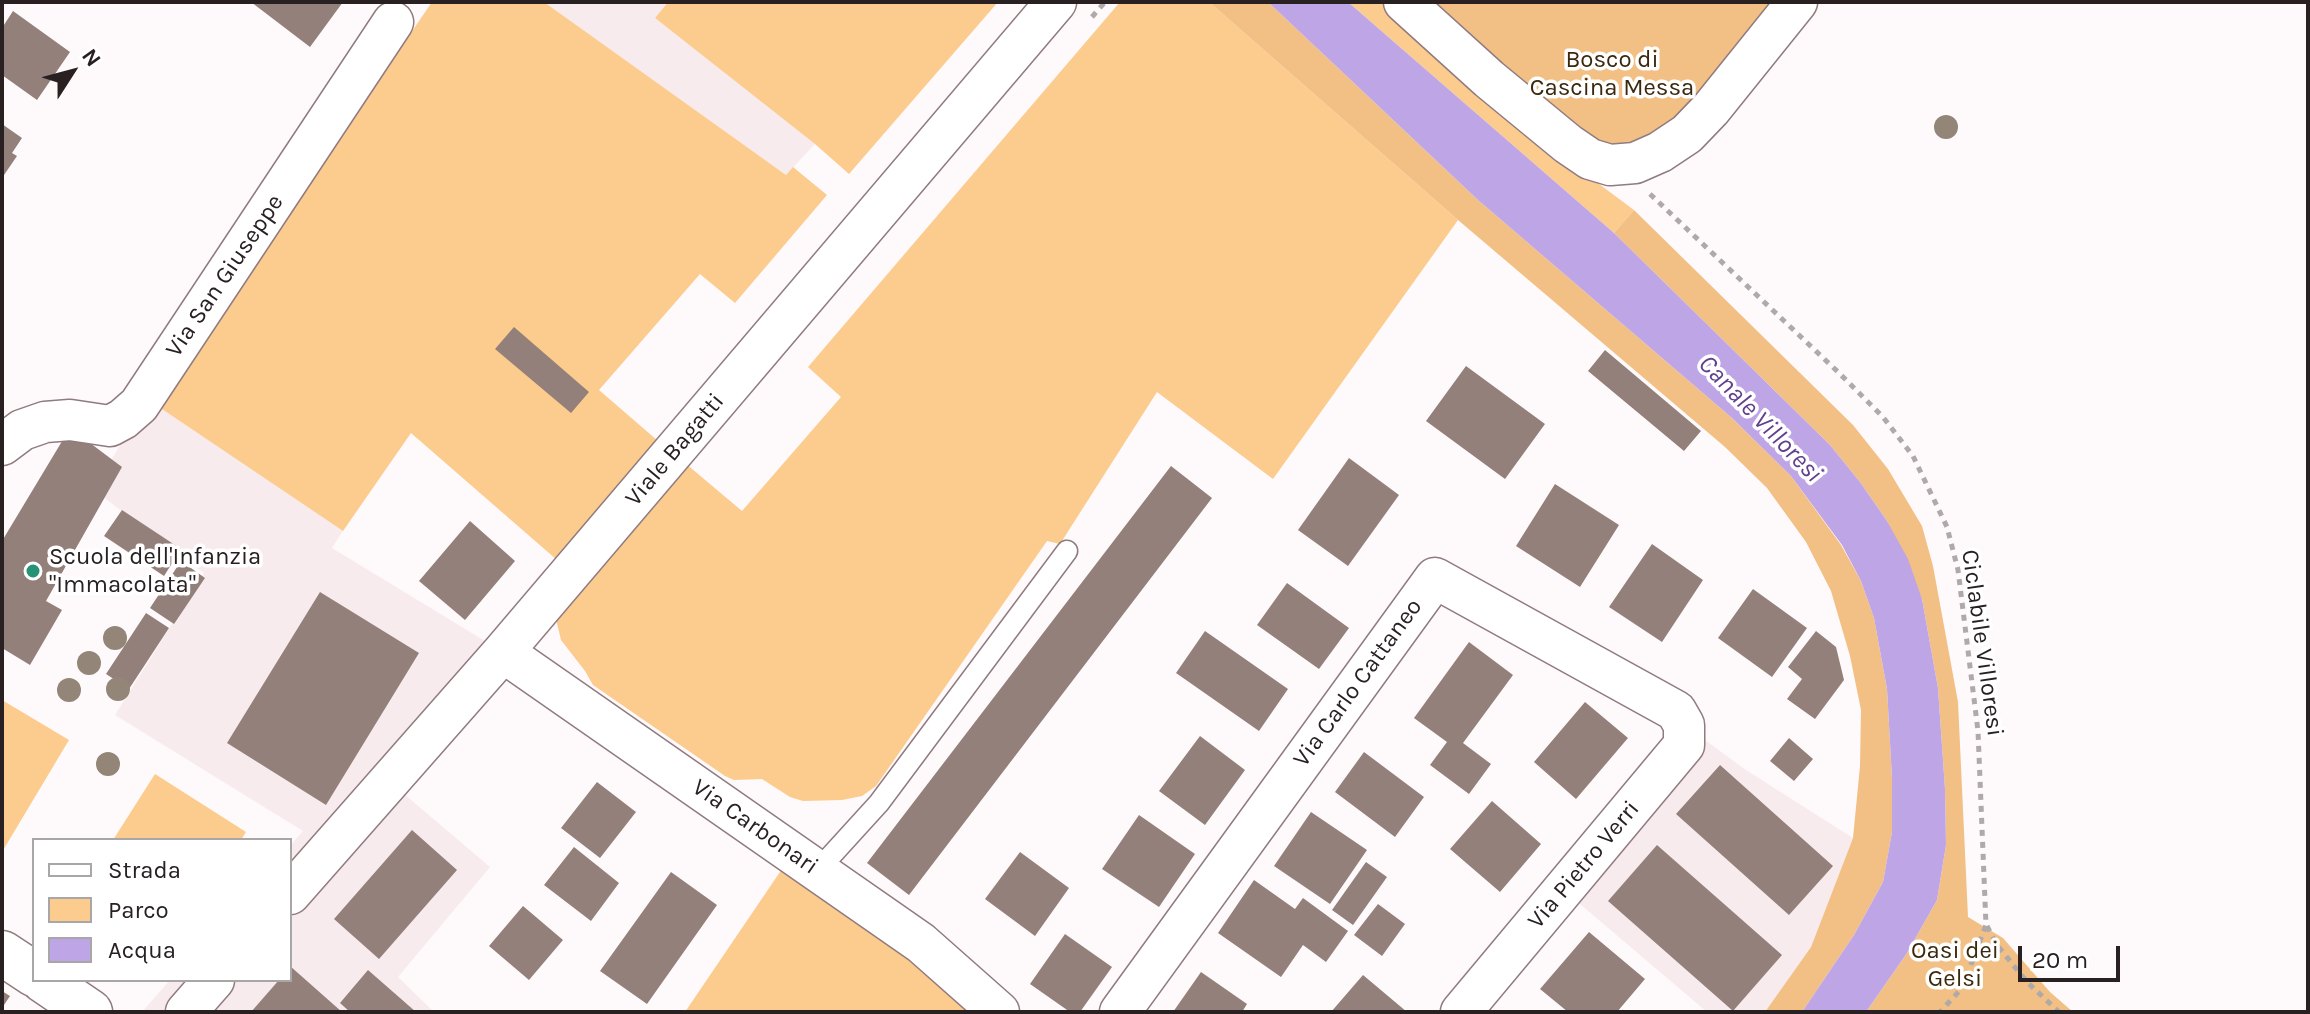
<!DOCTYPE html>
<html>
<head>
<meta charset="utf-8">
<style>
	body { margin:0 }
	#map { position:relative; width:2310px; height:1014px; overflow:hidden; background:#fef9fa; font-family:Karla,sans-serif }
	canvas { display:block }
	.frame { position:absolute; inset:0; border:4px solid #292022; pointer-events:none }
	.legend { position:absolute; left:32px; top:838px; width:260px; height:144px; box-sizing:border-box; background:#fff; border:2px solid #a9a6a7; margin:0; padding:10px 14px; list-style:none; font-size:24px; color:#292022 }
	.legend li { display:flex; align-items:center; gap:16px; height:40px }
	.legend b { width:40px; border:2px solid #a9a6a7 }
	.north { position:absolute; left:32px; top:32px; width:80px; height:80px; -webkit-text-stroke:6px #fff; paint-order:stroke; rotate:54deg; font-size:22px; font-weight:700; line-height:32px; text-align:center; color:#292022 }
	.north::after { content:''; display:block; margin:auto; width:28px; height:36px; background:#292022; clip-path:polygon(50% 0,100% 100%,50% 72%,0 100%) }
	.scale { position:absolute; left:2018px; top:946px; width:102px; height:36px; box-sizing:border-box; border:4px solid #292022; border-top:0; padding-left:10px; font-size:24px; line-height:28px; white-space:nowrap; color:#292022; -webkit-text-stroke:6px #fff; paint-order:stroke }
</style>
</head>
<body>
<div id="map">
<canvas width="2310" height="1014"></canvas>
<div class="frame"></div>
<ul class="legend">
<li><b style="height:10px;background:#fff"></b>Strada</li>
<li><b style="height:22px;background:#fccb8e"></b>Parco</li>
<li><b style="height:22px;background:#bea5e6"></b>Acqua</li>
</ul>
<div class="north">N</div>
<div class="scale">20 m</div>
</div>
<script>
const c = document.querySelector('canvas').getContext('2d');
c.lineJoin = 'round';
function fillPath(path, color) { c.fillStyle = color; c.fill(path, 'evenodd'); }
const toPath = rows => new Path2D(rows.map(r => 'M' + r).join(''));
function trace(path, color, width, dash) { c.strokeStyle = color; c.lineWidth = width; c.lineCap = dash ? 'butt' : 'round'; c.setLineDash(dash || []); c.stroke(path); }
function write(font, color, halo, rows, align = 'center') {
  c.font = font + ' Karla,sans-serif'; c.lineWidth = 7; c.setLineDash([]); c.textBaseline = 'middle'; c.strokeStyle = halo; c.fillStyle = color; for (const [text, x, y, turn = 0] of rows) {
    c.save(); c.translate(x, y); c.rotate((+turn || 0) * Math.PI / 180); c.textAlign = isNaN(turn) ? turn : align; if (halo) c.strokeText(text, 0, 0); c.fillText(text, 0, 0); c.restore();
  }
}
fillPath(toPath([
	[544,2,667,2,655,18,815,144,786,175],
	[156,405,343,531,332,548,503,652,390,782,490,867,398,977,434,1012,142,1012,170,980,290,980,290,846,303,831,115,715,204,573,94,490,121,443],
	[1698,735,1746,770,1853,838,1811,947,1765,1012,1707,1012,1567,893]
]), '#f8ebed');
fillPath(toPath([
	[432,2,544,2,786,175,793,167,827,195,735,303,700,274,599,390,658,441,557,560,411,433,343,531,156,405],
	[668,2,998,2,849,174,815,144,655,18],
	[1120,2,1209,2,1458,220,1273,479,1157,392,1060,544,1047,541,876,786,862,796,842,800,803,801,790,797,762,779,734,780,725,776,593,685,585,671,561,640,555,615,685,463,742,511,841,397,808,367],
	[1348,2,1388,2,1556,152,1634,210,1614,233],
	[2,700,69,740,2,852],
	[155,774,246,832,241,840,113,840],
	[782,869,891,941,933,977,967,1012,685,1012]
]), '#fccb8e');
fillPath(toPath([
	[1209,2,1268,2,1478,200,1732,418,1791,476,1841,545,1861,581,1874,618,1887,689,1892,778,1892,832,1883,882,1854,935,1802,1012,1765,1012,1811,947,1853,838,1860,766,1861,710,1850,656,1831,591,1806,542,1767,488,1725,447,1458,220],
	[1414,2,1784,2,1685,118,1630,144,1600,147],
	[1634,210,1853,425,1888,469,1922,526,1933,566,1958,702,1968,917,2003,938,2050,992,2073,1012,1866,1012,1907,953,1937,900,1946,845,1945,789,1938,688,1922,599,1887,521,1860,482,1830,445,1614,233]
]), '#f2c084');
fillPath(toPath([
	[1268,2,1348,2,1614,233,1830,445,1860,482,1887,521,1908,559,1922,599,1938,688,1945,789,1946,845,1937,900,1907,953,1866,1012,1802,1012,1854,935,1883,882,1892,832,1892,778,1887,689,1874,618,1861,581,1842,545,1791,476,1732,418,1478,200]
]), '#bea5e6');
fillPath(toPath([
	[251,2,343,2,310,47],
	[13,11,70,52,37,100,2,75,2,28],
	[2,124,22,138,12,153,17,156,2,178],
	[514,327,589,392,571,413,495,349],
	[1605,350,1701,431,1684,451,1588,371],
	[1466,366,1545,424,1505,479,1426,421],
	[70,428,122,467,46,601,62,610,30,665,2,648,2,541],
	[1349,458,1399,495,1348,566,1298,530],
	[1171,466,1212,498,909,895,867,863],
	[1555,484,1619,525,1580,587,1516,546],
	[122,510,181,549,164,576,104,536],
	[470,521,515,561,465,620,419,581],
	[1652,544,1703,580,1662,642,1609,607],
	[181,561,205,578,174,624,150,608],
	[1287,583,1349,628,1319,669,1257,625],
	[1753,589,1807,628,1772,677,1718,638],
	[320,592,419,653,326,805,227,743],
	[146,613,169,628,129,689,106,674],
	[1205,631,1288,689,1259,731,1176,673],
	[1816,631,1836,647,1844,680,1815,719,1787,699,1802,679,1788,667],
	[1469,642,1513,675,1463,743,1491,764,1469,794,1430,765,1447,742,1414,718],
	[1585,702,1628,738,1576,799,1534,762],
	[1200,736,1245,770,1205,825,1159,791],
	[1789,738,1813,759,1794,781,1770,761],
	[1364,752,1424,797,1395,837,1335,792],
	[1720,765,1833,866,1789,915,1676,814],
	[597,782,636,812,600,858,561,828],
	[1492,801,1541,844,1500,892,1450,849],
	[1311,812,1367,850,1330,904,1274,866],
	[1139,815,1195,854,1159,907,1102,869],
	[412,830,457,870,379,959,334,919],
	[1657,845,1782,955,1733,1011,1608,901],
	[574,847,619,883,591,921,544,885],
	[1020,852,1069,888,1035,936,985,899],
	[1366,862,1387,877,1353,925,1332,910],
	[671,872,717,905,647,1004,600,971],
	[1254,880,1295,909,1303,898,1348,931,1326,962,1303,945,1281,977,1218,933],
	[1378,904,1405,924,1382,956,1354,935],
	[523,906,563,940,529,980,489,946],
	[1589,932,1645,979,1617,1012,1568,1012,1540,989],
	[1065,934,1112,967,1080,1012,1070,1012,1030,984],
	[290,966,342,1012,251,1012,279,980,290,980],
	[368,970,416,1012,350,1012,340,1003],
	[1201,972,1247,1004,1242,1012,1173,1012],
	[1363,975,1407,1012,1331,1012],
	[2,991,10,996,2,1008]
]), '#93807a');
const lane = toPath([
	[818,870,879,803,1067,551]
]);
const street = toPath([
	[1404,2,1489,79,1568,144,1590,159,1610,165,1635,163,1660,152,1687,134,1711,109,1797,2],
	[2,445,22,430,45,422,70,420,110,426,123,419,139,405,393,22],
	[503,652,921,943,999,1012],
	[290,894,503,652,1056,2],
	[186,1012,214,980],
	[1120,1012,1435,578,1676,711,1684,725,1684,745,1461,1012]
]);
const secondary = toPath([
	[2,953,34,974],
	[43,980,90,1012]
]);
trace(lane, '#907b7f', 23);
trace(street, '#907b7f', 43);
trace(secondary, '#907b7f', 47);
trace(toPath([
	[1092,17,1105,2],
	[1650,194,1838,372,1883,417,1913,456,1947,527,1958,570,1978,731,1986,925,1962,988,1940,1012],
	[1987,926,1997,945,2027,982,2059,1012]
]), '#afa9aa', 5, [6, 6]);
trace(lane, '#fff', 20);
trace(street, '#fff', 40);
trace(secondary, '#fff', 44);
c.fillStyle = '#938678';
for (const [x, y] of [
	[1946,127],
	[115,638],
	[89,663],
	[118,689],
	[69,690],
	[108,764]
]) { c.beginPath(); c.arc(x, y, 12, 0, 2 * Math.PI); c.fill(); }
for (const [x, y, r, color] of [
	[33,571,8,"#259374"]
]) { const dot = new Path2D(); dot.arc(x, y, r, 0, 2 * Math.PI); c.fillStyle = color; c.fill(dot); trace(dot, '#fff', 3); }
write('24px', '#3c280d', '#fff', [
	["Bosco di",1612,60],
	["Cascina Messa",1612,88],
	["Oasi dei",1955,951],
	["Gelsi",1955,979]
]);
write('24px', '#292022', '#fff', [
	["Via San Giuseppe",225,276,-56],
	["Viale Bagatti",675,450,-50],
	["Ciclabile Villoresi",1982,643,82],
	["Via Carlo Cattaneo",1358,683,-54],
	["Via Carbonari",755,827,35],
	["Via Pietro Verri",1584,865,-50]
]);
write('24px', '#292022', '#fff', [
	["Scuola dell'Infanzia",49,557],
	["\"Immacolata\"",49,585]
], 'left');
write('italic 26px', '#613f8d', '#fff', [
	["Canale Villoresi",1760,419,46]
]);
</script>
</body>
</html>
